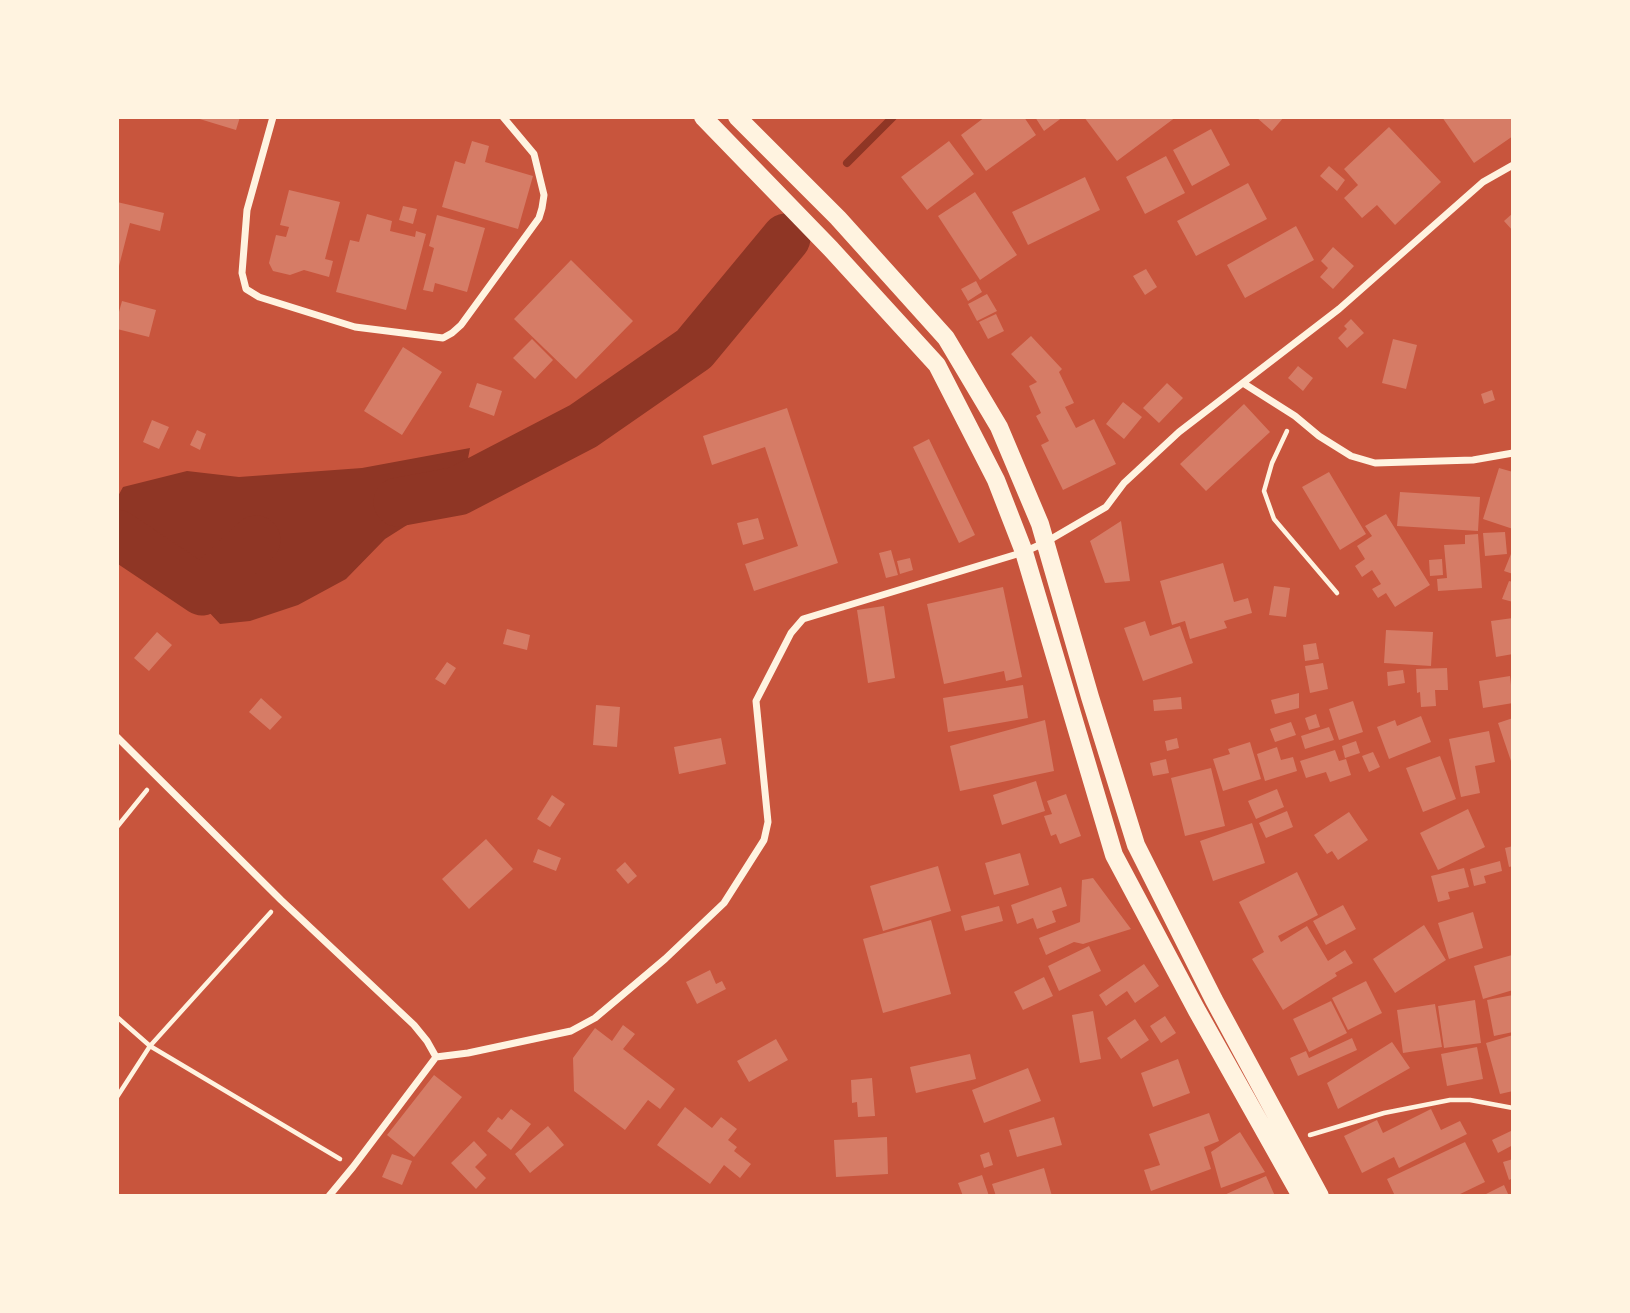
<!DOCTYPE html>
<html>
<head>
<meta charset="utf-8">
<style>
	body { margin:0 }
	#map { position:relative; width:1630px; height:1313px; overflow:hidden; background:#c8553d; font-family:Karla,sans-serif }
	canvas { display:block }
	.frame { position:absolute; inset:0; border:119px solid #fff3e0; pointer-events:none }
</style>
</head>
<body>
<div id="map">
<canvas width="1630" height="1313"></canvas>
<div class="frame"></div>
</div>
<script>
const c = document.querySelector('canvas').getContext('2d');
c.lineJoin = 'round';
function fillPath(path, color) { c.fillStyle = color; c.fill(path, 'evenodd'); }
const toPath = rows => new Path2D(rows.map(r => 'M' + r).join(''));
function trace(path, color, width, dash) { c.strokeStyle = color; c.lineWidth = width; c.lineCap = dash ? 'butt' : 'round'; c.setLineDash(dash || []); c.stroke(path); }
fillPath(toPath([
	[470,448,459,506,426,513,385,539,346,579,298,605,250,621,220,624,207,610,216,595,192,563,117,519,117,498,123,487,187,471,239,477,362,468]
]), '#8f3625');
trace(toPath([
	[847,163,893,117]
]), '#8f3625', 8);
trace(toPath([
	[398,502,458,491,583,426,694,349,786,238],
	[117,534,202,591,256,540]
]), '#8f3625', 49);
fillPath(toPath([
	[193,117,240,117,236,130],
	[985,117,1024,117,1036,135,986,171,961,135],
	[1035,117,1063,117,1044,131],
	[1084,117,1176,117,1117,161],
	[1256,117,1284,117,1272,131],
	[1442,117,1513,117,1513,136,1474,163],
	[1389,127,1441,182,1395,225,1377,205,1362,218,1344,198,1358,185,1344,169],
	[1211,129,1230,165,1192,186,1173,150],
	[472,141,489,146,485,162,533,176,518,229,442,207,455,161,465,164],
	[949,141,974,174,927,210,901,177],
	[1166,156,1185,193,1145,214,1126,177],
	[1329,166,1345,180,1337,191,1320,176],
	[1085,177,1100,210,1028,245,1012,212],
	[1248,183,1267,219,1196,256,1177,221],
	[289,190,340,202,325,259,333,261,329,277,304,270,290,275,273,271,269,263,276,235,286,237,289,227,280,225],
	[975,192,1017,255,980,280,938,216],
	[117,202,164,213,160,231,130,223,118,270],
	[403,206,417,209,413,224,399,220],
	[1513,213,1513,231,1504,221],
	[367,214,392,221,390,231,415,237,416,231,426,234,406,310,336,292,350,240,359,242],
	[437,215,485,228,467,292,435,283,433,292,423,290,434,248,429,246],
	[1296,226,1314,260,1245,298,1227,265],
	[1333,247,1354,266,1333,289,1320,277,1328,268,1321,261],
	[571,260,633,321,576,379,514,319],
	[1146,269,1157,287,1145,295,1133,276],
	[976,281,982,292,968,301,961,289],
	[987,294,997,311,977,321,968,304],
	[122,301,156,310,149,337,117,329,117,319],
	[996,314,1004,331,988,339,979,322],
	[1351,319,1364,333,1347,348,1338,338,1347,329,1344,326],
	[1031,336,1062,369,1059,372,1074,403,1065,407,1076,428,1094,419,1116,464,1063,490,1041,445,1049,441,1036,416,1041,413,1029,386,1037,382,1011,354],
	[532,339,553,360,535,379,513,358],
	[1393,339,1417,345,1406,389,1382,383],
	[403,347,442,372,402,435,364,411],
	[1298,366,1313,378,1303,391,1288,378],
	[477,383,502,391,494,416,469,407],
	[1167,383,1183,398,1159,423,1143,408],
	[1492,390,1495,400,1484,404,1481,394],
	[1123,402,1142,417,1124,439,1106,424],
	[1244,404,1270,432,1206,491,1180,464],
	[787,408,838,563,754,591,745,564,798,546,765,447,712,465,703,436],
	[152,420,169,427,159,449,143,442],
	[197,430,206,434,200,450,190,445],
	[929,439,975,535,959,543,913,447],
	[1499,468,1513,472,1513,529,1483,519],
	[1329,472,1366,534,1340,550,1302,487],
	[1400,492,1480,497,1478,531,1397,526],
	[1386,514,1430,585,1395,607,1386,593,1378,598,1372,589,1381,584,1372,570,1362,577,1355,566,1365,559,1357,546,1372,536,1365,526],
	[758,518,764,539,743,545,737,523],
	[1121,521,1130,581,1105,583,1090,541],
	[1505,532,1507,554,1485,556,1483,533],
	[1478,534,1482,588,1438,591,1437,579,1447,578,1444,545,1465,544,1465,535],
	[1513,549,1513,574,1504,571],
	[891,550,898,575,886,578,879,553],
	[910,558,913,570,900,574,897,561],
	[1442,559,1443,575,1430,576,1429,560],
	[1223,563,1234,602,1248,598,1252,613,1224,621,1227,628,1190,639,1185,621,1172,625,1160,581],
	[1509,581,1513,582,1513,602,1502,599],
	[1274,586,1290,588,1286,617,1269,615],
	[1003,587,1022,677,1006,681,1004,671,944,684,927,604],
	[884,606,895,678,868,683,857,610],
	[1513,618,1513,654,1496,657,1491,621],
	[1145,621,1150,636,1180,626,1193,663,1143,681,1124,628],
	[507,629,530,635,527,650,503,644],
	[1386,630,1433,632,1431,666,1384,663],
	[157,632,172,645,149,671,134,658],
	[1316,643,1319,659,1305,661,1303,645],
	[447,662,456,668,445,685,435,679],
	[1323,663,1328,689,1310,693,1305,666],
	[1447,668,1448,690,1435,690,1436,706,1421,707,1420,692,1417,693,1416,669],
	[1403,670,1405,683,1388,686,1387,672],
	[1510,676,1513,703,1483,708,1479,681],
	[1023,685,1028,718,948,732,943,698],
	[1299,693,1299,708,1275,714,1271,700],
	[1181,697,1182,709,1154,711,1153,700],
	[261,698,282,717,270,730,249,712],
	[1353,701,1363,732,1339,740,1329,709],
	[596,705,620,707,617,747,593,745],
	[1316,714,1320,727,1309,730,1305,718],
	[1421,716,1431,742,1389,759,1377,727,1395,720,1397,726],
	[1513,718,1513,764,1512,764,1498,723],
	[1045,720,1054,771,960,791,950,746],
	[1291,722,1296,735,1275,742,1270,729],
	[1329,727,1334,740,1305,749,1301,736],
	[1489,731,1495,762,1475,766,1480,793,1461,797,1449,739],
	[721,738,726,764,679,774,674,747],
	[1177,738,1179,748,1167,751,1165,741],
	[1356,741,1360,753,1345,758,1342,746],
	[1250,742,1261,779,1223,791,1213,759,1230,754,1228,749],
	[1277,747,1281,760,1293,757,1297,771,1265,781,1257,754],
	[1335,750,1339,761,1346,759,1351,775,1330,782,1326,772,1306,778,1300,761],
	[1373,752,1380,767,1369,772,1362,756],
	[1440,756,1456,799,1423,812,1406,768],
	[1166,759,1169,773,1153,776,1150,763],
	[1211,768,1225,826,1185,836,1171,778],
	[1036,781,1045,811,1002,825,993,795],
	[1277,789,1284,807,1256,819,1248,801],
	[1066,794,1081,836,1060,844,1056,834,1051,836,1044,816,1052,814,1047,801],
	[552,795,565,804,550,827,537,819],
	[1468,809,1485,847,1438,870,1420,833],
	[1287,811,1293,827,1266,838,1259,823],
	[1349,812,1368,840,1338,860,1332,851,1327,854,1314,835],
	[1252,823,1265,863,1213,881,1200,841],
	[486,839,513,869,469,909,442,879],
	[1513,846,1513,866,1509,867,1505,848],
	[538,849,561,858,556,871,533,862],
	[1020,853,1029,885,994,895,985,863],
	[1500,861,1502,871,1484,876,1486,883,1474,886,1470,869],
	[625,862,637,876,628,884,616,870],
	[938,866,951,911,883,931,870,886],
	[1464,868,1469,887,1448,892,1450,899,1438,902,1431,876],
	[1297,872,1318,915,1278,936,1281,942,1307,926,1328,961,1345,950,1353,963,1335,973,1337,976,1283,1010,1252,959,1264,952,1239,902],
	[1093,878,1131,929,1083,944,1074,942,1046,955,1039,938,1080,922,1082,880],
	[1061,887,1067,906,1052,911,1056,922,1037,929,1033,918,1017,924,1011,905],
	[1343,905,1356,929,1326,945,1313,921],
	[999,906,1003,921,965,931,961,916],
	[1473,912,1483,948,1449,959,1438,923],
	[931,920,951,994,883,1013,863,939],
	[1424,925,1446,960,1395,993,1373,959],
	[1089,946,1101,971,1059,991,1048,966],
	[1512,955,1513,990,1483,999,1474,966],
	[1144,964,1159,986,1135,1003,1127,991,1106,1006,1099,995],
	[710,970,716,984,722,981,726,989,697,1004,686,982],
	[1044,977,1053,996,1023,1010,1014,992],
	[1366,981,1382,1013,1348,1030,1332,998],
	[1513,995,1513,1032,1494,1036,1487,1000],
	[1475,1000,1481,1043,1444,1048,1438,1006],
	[1331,1001,1347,1033,1309,1052,1293,1019],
	[1435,1004,1442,1047,1403,1053,1397,1010],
	[1093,1011,1101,1059,1080,1063,1072,1015],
	[1165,1016,1176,1033,1161,1043,1150,1026],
	[1135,1019,1149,1040,1121,1059,1107,1038],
	[623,1025,635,1034,623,1049,675,1089,660,1109,648,1100,625,1130,574,1091,573,1058,595,1028,612,1041],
	[1513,1035,1513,1091,1500,1094,1486,1043],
	[1352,1038,1357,1050,1298,1076,1290,1058,1306,1051,1309,1058],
	[776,1039,788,1060,749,1082,737,1061],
	[1392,1042,1410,1068,1338,1109,1327,1083],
	[1477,1047,1483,1079,1447,1086,1441,1054],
	[970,1054,976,1079,916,1093,910,1067],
	[1178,1059,1190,1093,1153,1107,1141,1073],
	[1028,1068,1041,1101,984,1123,972,1090],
	[434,1075,462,1097,414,1157,387,1135],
	[872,1078,875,1116,858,1117,857,1102,852,1103,851,1080],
	[685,1107,712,1128,721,1117,737,1129,728,1140,737,1147,734,1151,751,1164,740,1178,724,1165,710,1184,657,1145],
	[511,1109,531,1124,511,1150,487,1131,498,1117,502,1120],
	[1431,1109,1441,1130,1460,1121,1467,1134,1399,1168,1394,1157,1362,1173,1344,1136,1377,1120,1383,1133],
	[1209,1113,1219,1141,1204,1147,1211,1169,1151,1191,1144,1170,1160,1165,1149,1134],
	[1054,1117,1062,1145,1017,1157,1009,1130],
	[548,1126,564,1145,530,1173,515,1154],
	[1513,1130,1513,1145,1498,1153,1492,1140],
	[1240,1132,1265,1172,1221,1188,1211,1152],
	[887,1137,888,1174,836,1177,834,1140],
	[474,1141,487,1155,475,1167,486,1178,476,1189,451,1163],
	[1465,1142,1485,1182,1456,1196,1395,1196,1387,1179],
	[989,1152,993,1165,984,1168,980,1155],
	[392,1154,412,1161,402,1185,382,1177],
	[1513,1159,1513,1178,1509,1180,1503,1162],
	[1044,1168,1052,1196,996,1196,992,1184],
	[982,1175,989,1196,963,1196,958,1183],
	[1266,1176,1275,1196,1222,1196],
	[1504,1185,1509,1196,1482,1196]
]), '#d67c66');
trace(toPath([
	[1287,431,1272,463,1264,491,1274,519,1337,593],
	[117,827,147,790],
	[117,1017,150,1046,340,1159],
	[117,1097,150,1046,271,912],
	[1310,1135,1384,1113,1450,1100,1470,1100,1513,1108]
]), '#fff3e0', 4.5);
trace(toPath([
	[273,117,247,210,242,273,246,289,259,297,355,327,443,338,452,333,461,325,539,218,542,208,544,195,534,154,503,117],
	[1243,383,1295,416,1319,436,1351,456,1375,463,1473,460,1513,453],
	[117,737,281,900,414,1025,427,1041,436,1057],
	[329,1196,353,1167,436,1057,468,1053,571,1031,595,1018,665,959,724,903,764,840,768,822,756,701,791,633,803,619,1024,552,1046,542,1106,507,1124,483,1179,432,1339,309,1483,182,1513,165]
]), '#fff3e0', 7);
trace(toPath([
	[703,117,831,249,937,365,996,480,1024,552,1114,855,1196,1009,1301,1196],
	[737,117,838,218,946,338,999,427,1040,524,1090,697,1136,845,1214,1000,1320,1196]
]), '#fff3e0', 18);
</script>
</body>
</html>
